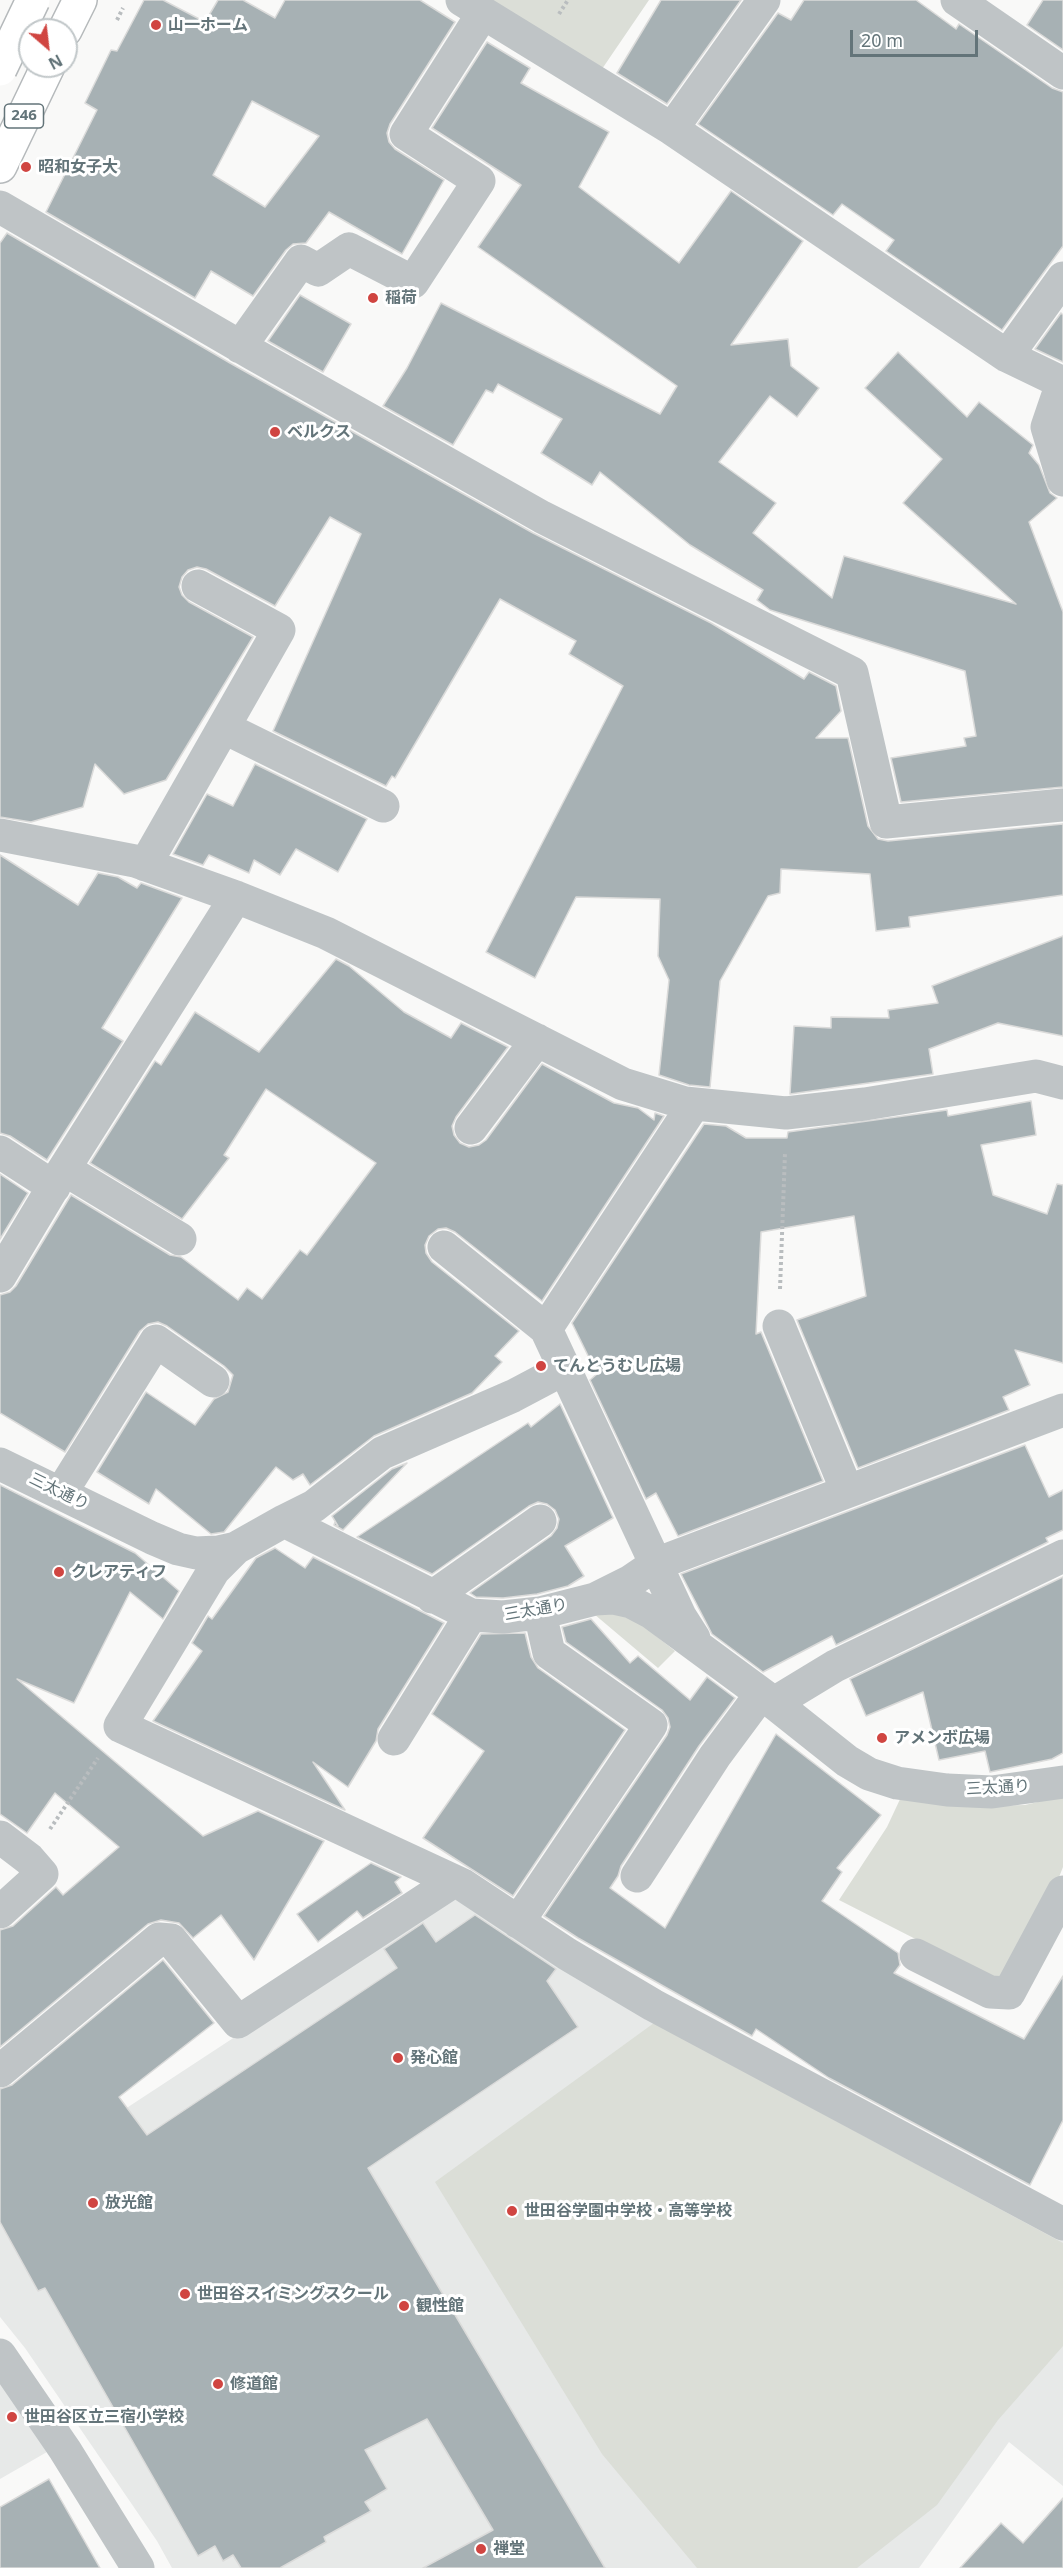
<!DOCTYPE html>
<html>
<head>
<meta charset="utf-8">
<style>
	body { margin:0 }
	#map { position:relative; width:1063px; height:2568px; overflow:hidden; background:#f9f9f8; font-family:"Noto Sans",sans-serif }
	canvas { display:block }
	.north { position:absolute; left:18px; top:18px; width:60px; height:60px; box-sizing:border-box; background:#fff; border:2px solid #c1c7c9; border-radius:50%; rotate:152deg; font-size:16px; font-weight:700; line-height:24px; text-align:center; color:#637479 }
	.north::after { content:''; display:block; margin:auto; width:21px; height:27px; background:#d04541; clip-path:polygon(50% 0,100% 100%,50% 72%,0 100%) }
	.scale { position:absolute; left:850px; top:30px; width:128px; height:27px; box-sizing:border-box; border:3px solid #637479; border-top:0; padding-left:8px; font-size:18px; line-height:21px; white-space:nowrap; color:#637479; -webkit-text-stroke:4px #fff; paint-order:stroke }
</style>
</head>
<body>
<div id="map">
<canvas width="1063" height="2568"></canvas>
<div class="north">N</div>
<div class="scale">20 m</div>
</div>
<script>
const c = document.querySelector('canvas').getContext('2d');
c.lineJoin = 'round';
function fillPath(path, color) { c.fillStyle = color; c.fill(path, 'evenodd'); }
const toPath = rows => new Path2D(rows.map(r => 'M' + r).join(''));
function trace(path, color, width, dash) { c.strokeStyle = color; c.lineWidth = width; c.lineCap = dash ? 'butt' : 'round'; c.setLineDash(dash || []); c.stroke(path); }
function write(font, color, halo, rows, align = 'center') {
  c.font = font + ' "Noto Sans","Noto Sans JP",sans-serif'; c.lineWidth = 6; c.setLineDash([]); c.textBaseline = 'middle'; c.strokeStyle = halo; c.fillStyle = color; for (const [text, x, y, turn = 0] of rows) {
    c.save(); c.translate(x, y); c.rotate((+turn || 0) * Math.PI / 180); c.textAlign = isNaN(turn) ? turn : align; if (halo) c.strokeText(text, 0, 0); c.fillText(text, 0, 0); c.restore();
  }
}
fillPath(toPath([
	[459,1890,1063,2230,1063,2486,1009,2442,919,2568,172,2568,157,2541,25,2348,0,2317,0,2191],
	[0,2383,47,2452,0,2479]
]), '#e7e9e8');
fillPath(toPath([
	[488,0,649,0,602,69],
	[602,1609,635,1619,675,1651,658,1668,594,1614],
	[902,1795,985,1806,1025,1805,1063,1796,1063,1867,1050,1900,1012,1975,992,1978,839,1900,887,1827],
	[654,2023,1063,2243,1063,2346,998,2420,937,2505,857,2568,697,2568,602,2454,435,2182]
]), '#dbded7');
const building = toPath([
	[144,0,163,0,205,22,218,0,243,0,275,18,285,0,420,0,455,22,390,124,387,133,389,142,395,149,444,180,402,254,329,212,306,243,293,244,286,250,253,296,211,271,195,298,46,212,97,110,85,103,111,50,117,51,144,0],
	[252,101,319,136,265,207,213,175,252,101],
	[661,0,741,0,667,104,617,73,661,0],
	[804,0,916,0,956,29,959,24,1052,88,1063,92,1063,246,1002,330,886,251,894,240,842,204,833,215,698,124,778,13,791,20,804,0],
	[1043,0,1063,0,1063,50,1027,25,1043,0],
	[487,42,530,68,521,83,609,132,579,187,679,263,731,191,803,241,731,345,788,339,791,366,819,388,797,417,770,396,719,462,776,503,753,533,832,598,844,556,1016,604,903,503,942,459,865,388,898,352,967,417,979,402,1033,445,1029,453,1039,465,1050,493,1057,498,1029,522,1063,612,1063,787,901,802,891,758,966,746,964,738,976,736,965,671,770,610,757,600,763,590,690,545,600,472,592,485,541,453,562,419,498,384,493,393,486,390,453,445,383,406,407,368,441,303,660,414,677,386,478,247,521,185,432,128,487,42],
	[7,233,230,363,533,533,711,623,804,679,809,672,836,686,841,711,816,738,848,738,868,826,878,839,888,841,1063,824,1063,895,909,917,910,927,876,931,870,874,781,869,780,893,768,896,720,981,710,1087,689,1085,659,1075,669,980,658,956,660,899,576,897,535,978,486,952,623,686,569,654,576,641,500,599,395,778,392,776,386,786,273,731,361,534,330,517,275,606,206,569,197,567,188,570,182,577,179,587,182,595,189,602,253,637,166,780,124,794,95,764,83,807,31,822,0,817,0,243,7,233],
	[300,295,351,324,323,372,268,341,300,295],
	[1061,313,1063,315,1063,362,1035,349,1061,313],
	[255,764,367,819,338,872,296,849,280,875,254,860,249,873,209,855,203,865,173,854,207,794,233,806,255,764],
	[0,855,78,905,98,873,118,877,137,888,141,883,182,898,102,1028,123,1041,47,1160,10,1136,0,1133,0,855],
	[1063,936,1063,1036,998,1023,929,1049,933,1074,790,1094,794,1026,831,1028,831,1017,889,1018,888,1010,938,1003,932,986,1063,936],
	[336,959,349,966,404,1012,451,1038,461,1023,508,1047,456,1117,452,1126,454,1135,460,1143,469,1147,479,1145,486,1140,542,1064,614,1103,638,1108,654,1120,655,1113,664,1116,542,1301,455,1232,446,1228,438,1229,429,1236,425,1245,426,1253,432,1262,519,1331,495,1356,502,1362,472,1393,374,1436,310,1485,303,1474,293,1480,276,1467,224,1532,211,1534,156,1489,149,1504,97,1472,146,1392,195,1425,214,1399,228,1392,233,1375,224,1366,167,1326,158,1322,148,1324,140,1331,65,1452,0,1413,0,1295,10,1292,16,1286,71,1195,170,1255,181,1257,238,1300,247,1288,262,1299,300,1250,307,1255,376,1163,266,1089,224,1155,229,1158,182,1219,90,1163,155,1061,161,1065,195,1012,259,1052,336,959],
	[1031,1101,1036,1135,981,1145,993,1195,1047,1214,1057,1184,1063,1185,1063,1363,1015,1350,1030,1385,1003,1397,1009,1410,858,1468,797,1320,866,1296,854,1216,761,1232,756,1334,761,1332,823,1481,678,1536,656,1493,646,1499,590,1380,597,1374,572,1323,704,1124,726,1126,746,1138,787,1138,788,1132,947,1110,948,1116,1031,1101],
	[0,1174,28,1193,0,1239,0,1174],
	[560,1404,613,1518,565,1546,584,1576,568,1586,537,1594,503,1598,476,1597,470,1593,551,1536,557,1528,559,1519,555,1510,547,1504,538,1502,529,1506,432,1574,357,1537,528,1423,531,1427,560,1404],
	[1025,1445,1049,1497,1063,1490,1063,1530,1046,1538,1048,1542,836,1645,832,1636,763,1672,712,1634,681,1574,1025,1445],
	[407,1463,343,1530,334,1525,335,1522,338,1526,332,1516,392,1469,407,1463],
	[0,1485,135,1553,179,1591,163,1619,130,1592,74,1703,17,1679,203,1836,258,1811,324,1841,254,1960,221,1915,193,1938,179,1923,161,1920,148,1924,0,2047,0,1930,13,1926,56,1887,63,1895,119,1847,55,1793,27,1833,0,1814,0,1485],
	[275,1548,305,1568,313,1557,444,1623,378,1729,376,1741,348,1787,313,1762,345,1810,153,1721,202,1651,192,1643,208,1616,212,1619,256,1558,275,1548],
	[1063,1577,1063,1753,1052,1759,990,1772,985,1751,939,1760,923,1692,866,1716,850,1679,1063,1577],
	[591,1619,630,1663,638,1656,690,1700,707,1677,735,1698,699,1746,621,1866,618,1876,610,1888,665,1928,776,1734,881,1815,837,1868,842,1872,822,1901,898,1953,900,1965,894,1973,1024,2039,1063,1976,1063,2120,1030,2185,829,2078,756,2029,752,2036,578,1938,544,1916,667,1735,670,1727,668,1718,662,1710,566,1642,562,1627,591,1619],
	[525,1633,531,1657,538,1668,625,1730,513,1896,423,1838,484,1751,432,1714,481,1634,525,1633],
	[371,1863,401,1877,395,1882,402,1893,363,1918,357,1911,318,1942,297,1914,371,1863],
	[475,1915,556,1969,547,1981,578,2027,368,2168,605,2568,423,2568,493,2530,427,2419,365,2450,387,2489,365,2502,371,2511,324,2537,326,2542,280,2568,241,2568,233,2555,223,2561,215,2546,198,2556,45,2288,38,2291,0,2222,0,2089,12,2085,163,1960,214,2023,119,2097,147,2135,397,1968,384,1949,423,1923,436,1942,475,1915],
	[49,2479,100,2568,0,2568,0,2507,49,2479],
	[1063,2498,1063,2568,960,2568,1001,2523,1023,2543,1063,2498]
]);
fillPath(building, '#a7b1b4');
trace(building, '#dbdbda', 1.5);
const highway = toPath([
	[65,30,80,0],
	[0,166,48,66]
]);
trace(highway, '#b5b9bb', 36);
trace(toPath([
	[559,14,568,0],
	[117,20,123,8],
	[780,1289,785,1153],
	[50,1829,98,1758]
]), '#b9bdbf', 4, [3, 3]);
trace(toPath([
	[462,0,672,129,1007,356,1063,383],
	[957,0,1063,73],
	[672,129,764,0],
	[0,207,255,355,542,517,852,673,886,822,1063,805],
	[240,347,301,261,318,270,349,249,413,282,479,181,406,134,483,13],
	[1007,356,1063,278],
	[1062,383,1047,427,1063,480],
	[225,728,383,806],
	[0,835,135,861,236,897,326,933,623,1084,685,1103,786,1113,865,1104,1036,1076,1063,1083],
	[145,865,279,630,198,586],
	[471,1128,537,1040],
	[0,1152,54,1187],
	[64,1169,180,1239],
	[444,1247,546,1329,694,1104],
	[0,1276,64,1169,236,897],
	[779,1326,847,1491],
	[546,1329,680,1616,694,1638],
	[0,1464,152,1538,178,1549,196,1553,218,1552,236,1548,284,1521,471,1615,503,1617,540,1613,595,1599,613,1598,631,1602,652,1613,774,1703,847,1761,869,1774,897,1783,947,1790,992,1792,1063,1782],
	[61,1493,156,1341,213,1381],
	[284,1521,314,1506,382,1453,513,1396,564,1369],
	[236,1548,214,1570,120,1726,463,1885,567,1954,653,2005,1063,2224],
	[432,1597,540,1521],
	[595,1599,631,1581,656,1564,1063,1410],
	[774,1703,835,1666,1063,1556],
	[394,1739,471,1615],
	[0,1837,29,1859,42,1874,0,1912],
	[637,1876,715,1756,761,1694],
	[518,1922,651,1725,549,1653,540,1613],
	[916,1955,990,1992,1009,1993,1063,1892],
	[0,2071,159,1939,171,1940,238,2022,454,1881],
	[0,2355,65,2450,138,2568]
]), '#bfc4c6', 33);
trace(highway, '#fff', 33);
const highwayBridge = toPath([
	[0,69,33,0]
]);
trace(highwayBridge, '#b5b9bb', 36, []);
trace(highwayBridge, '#fff', 33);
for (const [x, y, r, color] of [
	[156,25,6,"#d04541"],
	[26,167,6,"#d04541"],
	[373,298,6,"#d04541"],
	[275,432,6,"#d04541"],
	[541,1366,6,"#d04541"],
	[59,1572,6,"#d04541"],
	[882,1738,6,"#d04541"],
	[398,2058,6,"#d04541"],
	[93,2203,6,"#d04541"],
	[512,2211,6,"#d04541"],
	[185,2294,6,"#d04541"],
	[404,2306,6,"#d04541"],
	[218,2384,6,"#d04541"],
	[12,2417,6,"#d04541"],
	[481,2549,6,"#d04541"]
]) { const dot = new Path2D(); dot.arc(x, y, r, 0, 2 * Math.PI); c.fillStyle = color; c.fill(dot); trace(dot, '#fff', 2); }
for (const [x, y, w] of [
	[24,116,39]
]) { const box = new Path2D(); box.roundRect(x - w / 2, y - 12, w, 24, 4.5); c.fillStyle = '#fff'; c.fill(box); trace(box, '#637479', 1.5); }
write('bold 15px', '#637479', null, [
	["246",24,116]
]);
write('bold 16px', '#637479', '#fff', [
	["山一ホーム",168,25],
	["昭和女子大",38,167],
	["稲荷",385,298],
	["ベルクス",287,432],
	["てんとうむし広場",553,1366],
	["クレアティフ",71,1572],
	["アメンボ広場",894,1738],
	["発心館",410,2058],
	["放光館",105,2203],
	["世田谷学園中学校・高等学校",524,2211],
	["世田谷スイミングスクール",197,2294],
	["観性館",416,2306],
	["修道館",230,2384],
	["世田谷区立三宿小学校",24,2417],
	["禅堂",493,2549]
], 'left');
write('16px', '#637479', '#fff', [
	["三太通り",59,1492,26],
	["三太通り",536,1610,-10],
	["三太通り",998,1788,-3]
]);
</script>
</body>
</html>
